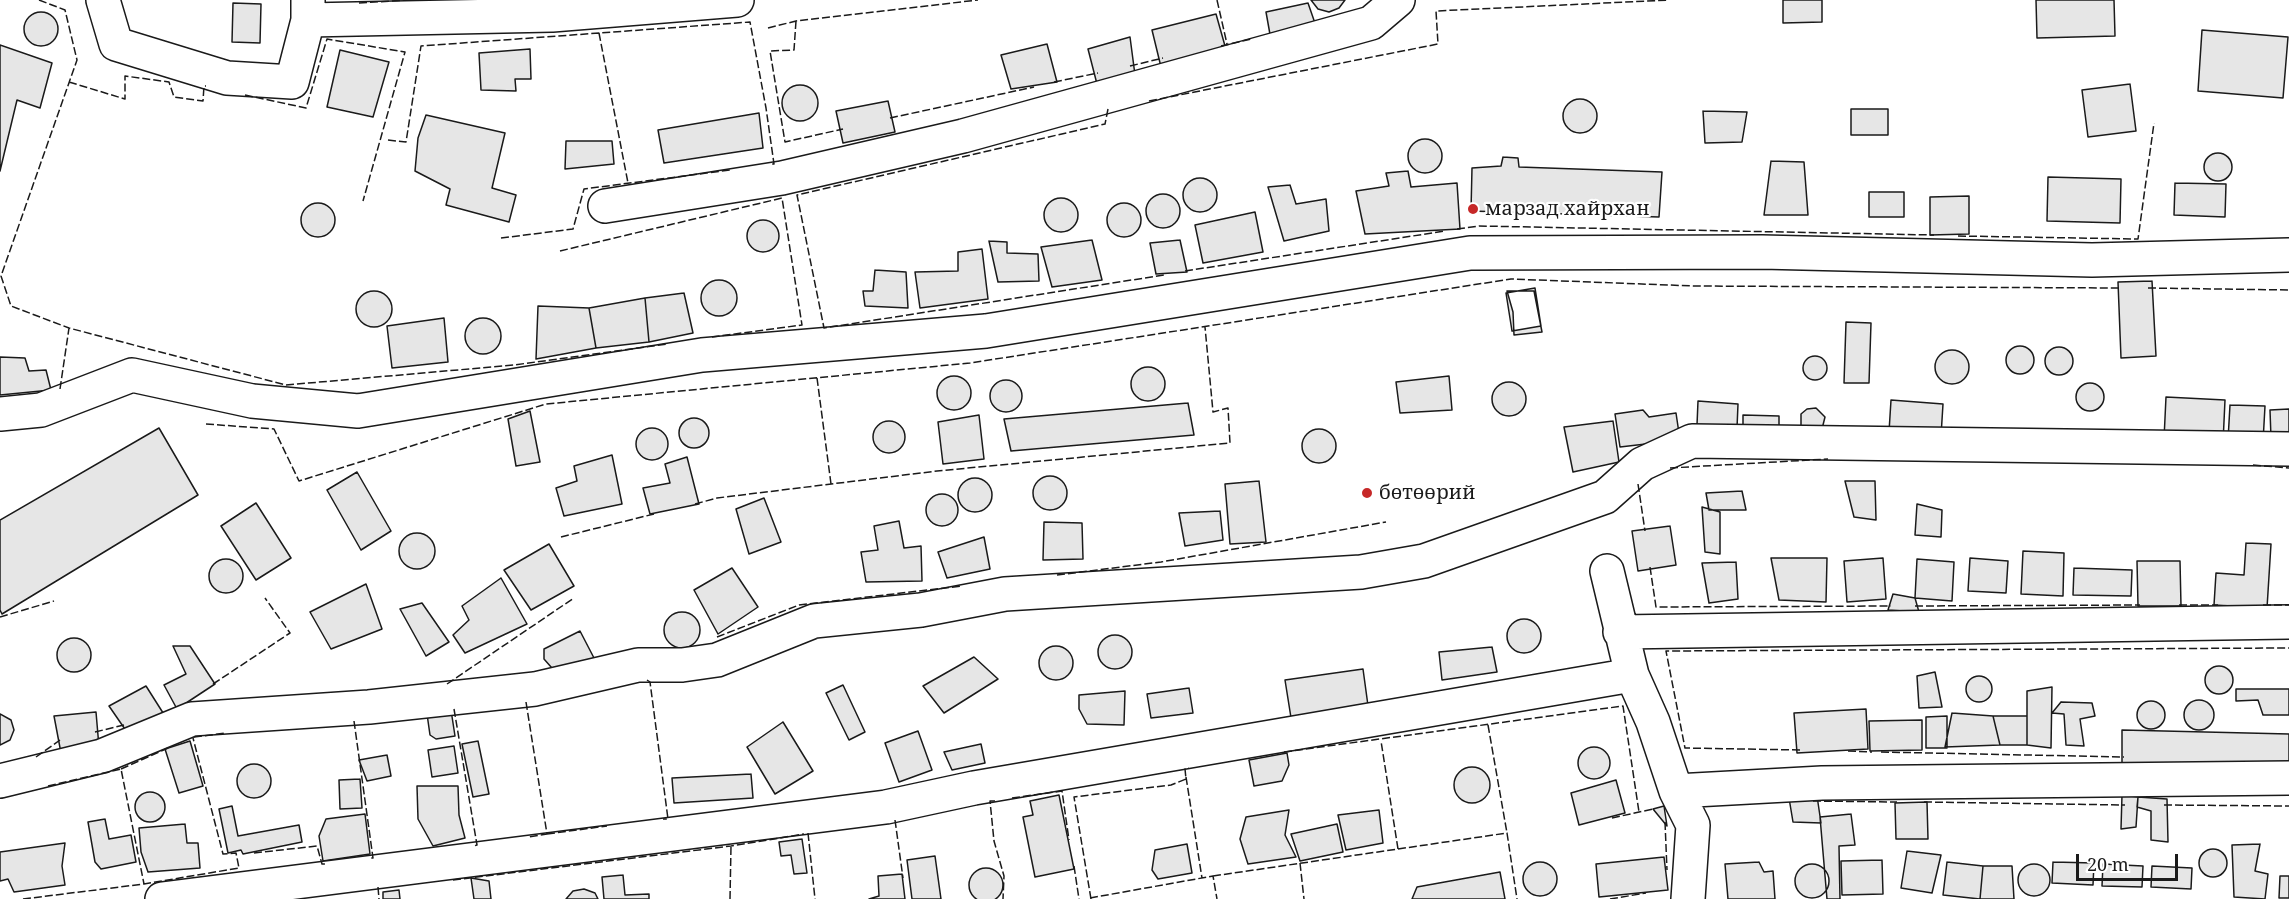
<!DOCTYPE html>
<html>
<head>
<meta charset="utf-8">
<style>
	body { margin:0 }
	#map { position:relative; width:2289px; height:899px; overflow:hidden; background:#fff; font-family:"Noto Serif",serif }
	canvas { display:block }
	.scale { position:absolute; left:2076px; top:854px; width:102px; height:27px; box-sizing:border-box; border:3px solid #1a1a1a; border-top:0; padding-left:8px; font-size:18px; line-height:21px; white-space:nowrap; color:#1a1a1a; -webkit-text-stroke:4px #fff; paint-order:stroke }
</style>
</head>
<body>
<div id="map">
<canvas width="2289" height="899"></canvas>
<div class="scale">20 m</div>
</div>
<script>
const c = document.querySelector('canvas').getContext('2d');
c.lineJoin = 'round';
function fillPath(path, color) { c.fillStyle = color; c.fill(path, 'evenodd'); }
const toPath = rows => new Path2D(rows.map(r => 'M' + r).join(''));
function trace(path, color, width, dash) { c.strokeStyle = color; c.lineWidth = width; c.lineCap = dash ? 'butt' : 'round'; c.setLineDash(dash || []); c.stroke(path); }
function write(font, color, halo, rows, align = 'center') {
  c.font = font + ' "Noto Serif",serif'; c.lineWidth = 4.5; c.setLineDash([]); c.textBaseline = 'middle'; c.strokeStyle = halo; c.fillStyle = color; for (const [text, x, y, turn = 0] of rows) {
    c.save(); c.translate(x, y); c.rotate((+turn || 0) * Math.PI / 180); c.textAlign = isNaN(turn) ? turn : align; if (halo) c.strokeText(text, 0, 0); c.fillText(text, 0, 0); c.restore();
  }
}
const building = toPath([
	[1311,0,1345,0,1339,8,1329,12,1318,9,1311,0],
	[1783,0,1822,0,1822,22,1783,23,1783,0],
	[2036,0,2114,0,2115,36,2037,38,2036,0],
	[233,3,261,4,260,43,232,42,233,3],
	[1308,3,1317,29,1271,40,1266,12,1308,3],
	'24 29a17 17 0 1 1 34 0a17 17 0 1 1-34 0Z',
	[1216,14,1227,53,1161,67,1152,30,1216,14],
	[2202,30,2288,37,2283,98,2198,91,2202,30],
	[1130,37,1135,75,1097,84,1088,49,1130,37],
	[1047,44,1057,82,1011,89,1001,55,1047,44],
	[0,45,52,63,40,108,17,100,0,171,0,45],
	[530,49,531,79,515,79,516,91,481,90,479,53,530,49],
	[340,50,389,62,373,117,327,107,340,50],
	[2130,84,2136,131,2088,137,2082,90,2130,84],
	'782 103a18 18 0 1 1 36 0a18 18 0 1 1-36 0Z',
	'1563 116a17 17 0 1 1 34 0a17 17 0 1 1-34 0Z',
	[888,101,895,132,843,143,836,111,888,101],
	[1851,109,1888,109,1888,135,1851,135,1851,109],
	[1703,111,1747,112,1742,142,1705,143,1703,111],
	[759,113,763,148,664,163,658,130,759,113],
	[426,115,505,133,492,188,516,195,509,222,446,205,450,189,415,171,418,138,426,115],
	'1408 156a17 17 0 1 1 34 0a17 17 0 1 1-34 0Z',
	[566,141,612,141,614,164,565,169,566,141],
	'2204 167a14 14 0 1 1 28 0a14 14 0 1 1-28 0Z',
	[1503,157,1518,158,1519,167,1662,172,1659,217,1471,211,1472,168,1501,166,1503,157],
	[1771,161,1804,162,1808,215,1764,215,1771,161],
	[1408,171,1411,187,1457,183,1460,229,1365,234,1356,191,1389,186,1386,173,1408,171],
	[2048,177,2121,179,2120,223,2047,221,2048,177],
	'1183 195a17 17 0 1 1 34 0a17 17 0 1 1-34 0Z',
	[2175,183,2226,184,2225,217,2174,215,2175,183],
	[1290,185,1296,204,1326,199,1329,231,1284,241,1268,187,1290,185],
	[1869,192,1904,192,1904,217,1869,217,1869,192],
	'1146 211a17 17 0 1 1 34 0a17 17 0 1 1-34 0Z',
	[1969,196,1969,234,1930,235,1930,197,1969,196],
	'1044 215a17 17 0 1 1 34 0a17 17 0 1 1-34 0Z',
	'1107 220a17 17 0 1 1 34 0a17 17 0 1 1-34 0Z',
	'301 220a17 17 0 1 1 34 0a17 17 0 1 1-34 0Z',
	[1255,212,1263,252,1203,263,1195,225,1255,212],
	'747 236a16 16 0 1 1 32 0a16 16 0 1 1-32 0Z',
	[1092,240,1102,280,1052,287,1041,247,1092,240],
	[1180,240,1187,272,1156,274,1150,243,1180,240],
	[989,241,1007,242,1007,253,1038,254,1039,281,998,282,989,241],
	[982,249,988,299,920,308,915,272,958,271,958,252,982,249],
	[875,270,906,272,908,308,865,306,863,291,873,291,875,270],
	'701 298a18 18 0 1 1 36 0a18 18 0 1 1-36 0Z',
	[2152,281,2156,356,2121,358,2118,282,2152,281],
	[1535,288,1541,326,1512,331,1506,293,1535,288],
	[1507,291,1534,291,1542,332,1514,335,1513,312,1507,291],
	'356 309a18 18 0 1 1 36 0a18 18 0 1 1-36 0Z',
	[684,293,693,333,649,342,645,298,684,293],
	[645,298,649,342,596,348,589,308,645,298],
	[538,306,589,308,596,348,536,359,538,306],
	[444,318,448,362,392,368,387,326,444,318],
	'465 336a18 18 0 1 1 36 0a18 18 0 1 1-36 0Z',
	[1846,322,1871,323,1869,383,1844,383,1846,322],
	'2006 360a14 14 0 1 1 28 0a14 14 0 1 1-28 0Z',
	'2045 361a14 14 0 1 1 28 0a14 14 0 1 1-28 0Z',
	'1935 367a17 17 0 1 1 34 0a17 17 0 1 1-34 0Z',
	'1803 368a12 12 0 1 1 24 0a12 12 0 1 1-24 0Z',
	[0,357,25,358,29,371,46,370,51,390,0,395,0,357],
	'1131 384a17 17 0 1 1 34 0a17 17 0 1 1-34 0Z',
	'937 393a17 17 0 1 1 34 0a17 17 0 1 1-34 0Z',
	[1449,376,1452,410,1400,413,1396,382,1449,376],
	'990 396a16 16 0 1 1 32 0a16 16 0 1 1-32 0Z',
	'1492 399a17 17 0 1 1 34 0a17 17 0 1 1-34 0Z',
	'2076 397a14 14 0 1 1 28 0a14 14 0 1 1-28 0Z',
	[2166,397,2225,400,2223,443,2164,439,2166,397],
	[1891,400,1943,404,1941,436,1889,432,1891,400],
	[1698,401,1738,404,1737,428,1697,425,1698,401],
	[1188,403,1194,435,1011,451,1004,419,1188,403],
	[2230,405,2265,406,2263,442,2228,440,2230,405],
	[1816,408,1825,417,1822,429,1801,426,1801,414,1807,409,1816,408],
	[2289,409,2289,437,2271,438,2270,410,2289,409],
	[1643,410,1649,417,1676,413,1680,440,1620,447,1615,414,1643,410],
	[530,411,540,462,516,466,508,419,530,411],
	[979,415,984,459,943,464,938,422,979,415],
	[1743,415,1779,416,1779,435,1743,435,1743,415],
	'679 433a15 15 0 1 1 30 0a15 15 0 1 1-30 0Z',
	'873 437a16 16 0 1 1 32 0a16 16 0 1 1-32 0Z',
	[1613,421,1619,462,1573,472,1564,427,1613,421],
	[159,428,198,495,2,614,0,610,0,520,159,428],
	'636 444a16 16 0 1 1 32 0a16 16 0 1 1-32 0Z',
	'1302 446a17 17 0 1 1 34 0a17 17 0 1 1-34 0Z',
	[612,455,622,504,564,516,556,488,577,481,574,466,612,455],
	[687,457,699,504,650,514,643,488,670,483,665,464,687,457],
	[357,472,391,531,361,550,327,490,357,472],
	'1033 493a17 17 0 1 1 34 0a17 17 0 1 1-34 0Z',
	'958 495a17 17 0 1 1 34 0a17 17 0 1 1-34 0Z',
	[1259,481,1266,542,1230,544,1225,484,1259,481],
	[1845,481,1875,481,1876,520,1854,517,1845,481],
	[1742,491,1746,510,1709,510,1706,493,1742,491],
	'926 510a16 16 0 1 1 32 0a16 16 0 1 1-32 0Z',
	[764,498,781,542,749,554,736,509,764,498],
	[256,503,291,558,256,580,221,526,256,503],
	[1917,504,1942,510,1941,537,1915,535,1917,504],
	[1702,507,1720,512,1720,554,1705,552,1702,507],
	[1220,511,1223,540,1185,546,1179,513,1220,511],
	[899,521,904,548,921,546,922,581,866,582,861,552,878,550,874,526,899,521],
	[1044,522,1082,523,1083,559,1043,560,1044,522],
	[1670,526,1676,565,1638,571,1632,531,1670,526],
	'399 551a18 18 0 1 1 36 0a18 18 0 1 1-36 0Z',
	[984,537,990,569,947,578,938,552,984,537],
	[2246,543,2271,544,2267,608,2214,605,2216,573,2244,575,2246,543],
	[549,544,574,586,531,610,504,570,549,544],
	[2023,551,2064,553,2063,596,2021,594,2023,551],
	[1771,558,1827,558,1826,602,1779,600,1771,558],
	[1883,558,1886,599,1847,602,1844,561,1883,558],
	[1970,558,2008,561,2006,593,1968,591,1970,558],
	'209 576a17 17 0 1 1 34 0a17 17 0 1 1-34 0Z',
	[1917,559,1954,562,1952,601,1915,598,1917,559],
	[2137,561,2180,561,2181,606,2138,606,2137,561],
	[1736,562,1738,599,1709,603,1702,563,1736,562],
	[732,568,758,607,718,634,694,590,732,568],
	[2074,568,2132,570,2131,596,2073,595,2074,568],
	[501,578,527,624,465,653,453,635,469,620,462,606,501,578],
	[366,584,382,629,331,649,310,612,366,584],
	[1893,594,1915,598,1919,612,1888,610,1893,594],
	[422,603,449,642,426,656,400,609,422,603],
	'664 630a18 18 0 1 1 36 0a18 18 0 1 1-36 0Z',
	'1507 636a17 17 0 1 1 34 0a17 17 0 1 1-34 0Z',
	[580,631,594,658,559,676,544,659,544,649,580,631],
	'1098 652a17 17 0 1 1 34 0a17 17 0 1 1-34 0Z',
	'57 655a17 17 0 1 1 34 0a17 17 0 1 1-34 0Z',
	'1039 663a17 17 0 1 1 34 0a17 17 0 1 1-34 0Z',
	[173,646,190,646,215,684,177,709,164,685,186,674,173,646],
	[1492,647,1497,672,1442,680,1439,652,1492,647],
	[974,657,998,679,944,713,923,686,974,657],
	'2205 680a14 14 0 1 1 28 0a14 14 0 1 1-28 0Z',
	[1363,669,1369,713,1292,724,1285,680,1363,669],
	[1935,672,1942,707,1919,708,1917,676,1935,672],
	'1966 689a13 13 0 1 1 26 0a13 13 0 1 1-26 0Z',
	[843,685,865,732,849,740,826,693,843,685],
	[146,686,165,716,129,735,109,706,146,686],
	[2052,687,2051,748,2027,745,2027,691,2052,687],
	[1189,688,1193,713,1151,718,1147,694,1189,688],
	[2236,689,2289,689,2289,715,2263,715,2258,700,2236,701,2236,689],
	[1125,691,1124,725,1087,724,1079,709,1079,695,1125,691],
	'2184 715a15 15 0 1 1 30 0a15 15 0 1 1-30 0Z',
	'2137 715a14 14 0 1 1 28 0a14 14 0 1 1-28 0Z',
	[2061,702,2092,703,2095,716,2080,719,2084,746,2066,745,2064,714,2052,713,2061,702],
	[1866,709,1868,749,1797,753,1794,713,1866,709],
	[451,710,455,736,436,739,430,735,427,714,451,710],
	[96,712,99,747,61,753,54,716,96,712],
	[1952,713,1993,716,2000,745,1945,747,1952,713],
	[0,714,11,720,14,730,10,740,0,745,0,714],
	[1947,716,1947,748,1926,748,1926,717,1947,716],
	[1993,716,2027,716,2027,745,2000,745,1993,716],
	[1922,720,1922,750,1870,751,1869,721,1922,720],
	[783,722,813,771,775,794,747,747,783,722],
	[2122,730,2289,734,2289,766,2122,763,2122,730],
	[918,731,932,770,899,782,885,743,918,731],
	[190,741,203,786,179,793,165,749,190,741],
	[478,741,489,794,473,797,462,744,478,741],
	[981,744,985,763,952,770,944,752,981,744],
	[454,746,458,773,432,777,428,750,454,746],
	'1578 763a16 16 0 1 1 32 0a16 16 0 1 1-32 0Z',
	[1287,753,1289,765,1282,781,1254,786,1249,760,1287,753],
	[387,755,391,776,367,781,359,760,387,755],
	'237 781a17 17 0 1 1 34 0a17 17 0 1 1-34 0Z',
	'1454 785a18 18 0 1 1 36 0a18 18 0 1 1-36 0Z',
	[751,774,753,798,674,803,672,778,751,774],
	[360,779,362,808,340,809,339,780,360,779],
	[1616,780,1625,813,1579,825,1571,793,1616,780],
	[417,786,458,786,459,815,465,838,433,846,418,819,417,786],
	[1816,789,1821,823,1793,822,1788,792,1816,789],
	'135 807a15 15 0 1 1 30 0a15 15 0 1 1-30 0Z',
	[1059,795,1074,869,1035,877,1023,817,1033,815,1030,801,1059,795],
	[2122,795,2138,797,2136,827,2121,829,2122,795],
	[2138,797,2167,799,2168,842,2151,840,2151,811,2137,807,2138,797],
	[1927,802,1928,839,1896,839,1895,803,1927,802],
	[232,806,238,836,299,825,302,842,243,854,241,850,228,853,219,809,232,806],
	[1664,806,1667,826,1653,809,1664,806],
	[1289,810,1285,835,1296,857,1248,864,1240,839,1246,817,1289,810],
	[1379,810,1383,843,1346,850,1338,815,1379,810],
	[365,814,370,854,323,861,319,836,326,819,365,814],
	[1851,814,1855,845,1839,846,1840,899,1827,899,1820,817,1851,814],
	[105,819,109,839,131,835,136,862,101,869,95,862,88,822,105,819],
	[185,824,187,843,198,843,200,868,148,872,141,852,139,828,185,824],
	[1337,824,1343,852,1300,861,1291,834,1337,824],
	[802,839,807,873,794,874,791,855,781,856,779,842,802,839],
	[65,843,62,866,65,885,14,892,8,879,0,881,0,852,65,843],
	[1187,844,1192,873,1158,879,1152,870,1155,850,1187,844],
	[2260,844,2255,871,2268,874,2265,899,2234,897,2232,845,2260,844],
	'2199 863a14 14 0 1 1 28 0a14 14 0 1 1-28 0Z',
	[1907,851,1941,855,1932,893,1901,888,1907,851],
	[935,856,941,899,912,899,907,860,935,856],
	[1664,857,1668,890,1599,897,1596,864,1664,857],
	[1882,860,1883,894,1842,895,1841,861,1882,860],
	'1523 879a17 17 0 1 1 34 0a17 17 0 1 1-34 0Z',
	[1759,862,1764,872,1773,871,1775,899,1728,899,1725,864,1759,862],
	[1947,862,1983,866,1980,899,1943,895,1947,862],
	[2053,862,2094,863,2093,885,2052,883,2053,862],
	'1795 881a17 17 0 1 1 34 0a17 17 0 1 1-34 0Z',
	[2103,864,2143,866,2142,887,2102,886,2103,864],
	'2018 880a16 16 0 1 1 32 0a16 16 0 1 1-32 0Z',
	[1983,866,2012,866,2014,899,1980,899,1983,866],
	[2152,866,2192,868,2191,889,2151,887,2152,866],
	'969 885a17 17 0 1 1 34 0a17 17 0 1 1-34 0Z',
	[1500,872,1505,899,1412,899,1417,887,1500,872],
	[902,874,905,899,869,899,879,896,878,876,902,874],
	[623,875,625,895,649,894,649,899,604,899,602,877,623,875],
	[2280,876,2289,876,2289,898,2279,898,2280,876],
	[471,878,489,881,491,899,474,899,471,878],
	[584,889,595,893,598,899,566,899,573,891,584,889],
	[399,890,400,899,383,899,383,892,399,890]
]);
fillPath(building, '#e6e6e6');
trace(building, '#1a1a1a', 1.5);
const minor = toPath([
	[103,0,116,44,227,78,292,82,308,20,308,0],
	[308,20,552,15,737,0],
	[605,206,782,178,963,136,1371,23,1398,0],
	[0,414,41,410,132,375,252,401,358,411,702,355,986,331,1470,253,1762,252,2092,260,2289,255],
	[1607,571,1632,675,1653,722,1676,791,1693,825,1688,899],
	[1620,632,2289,622],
	[0,781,102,756,192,719,369,707,535,689,638,665,682,665,717,660,814,621,921,610,1005,594,1361,572,1424,561,1605,497,1642,464,1692,441,2289,449],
	[1676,791,1822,783,2289,778],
	[162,899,886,807,974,788,1632,675]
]);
trace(minor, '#1a1a1a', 36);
trace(minor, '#fff', 33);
trace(toPath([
	[39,0,65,10,77,60,1,276,11,306,69,328],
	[1217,0,1227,44],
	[359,3,407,0],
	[796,21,794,50,770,51,785,142,843,129],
	[768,28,796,21,978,0],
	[599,33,628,183],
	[1221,46,1251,39],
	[1130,66,1163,58],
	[69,82,125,99,125,76,169,82,174,97,203,101,204,86,206,86],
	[1054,82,1098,73],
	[245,95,306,108,327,39,405,52,363,201],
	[1149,101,1438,44,1436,11,1669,0],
	[1108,109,1105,124,797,195,824,328,1164,275],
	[890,118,1034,87],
	[388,140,406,142,421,46,750,22,766,108,774,164,771,164],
	[1457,229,1479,226,1934,235],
	[1958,236,2138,239,2154,123],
	[501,238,573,229,584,189,730,170],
	[560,251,782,198,802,325,712,337],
	[1185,271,1445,231],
	[2148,288,2289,290],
	[817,378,831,484],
	[60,389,69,328,286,385,514,365,667,344],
	[206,424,274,429,299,481,546,404,970,363,1511,279,1695,286,2121,288],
	[2253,465,2289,468],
	[1670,468,1828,459],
	[1638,484,1645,531],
	[695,504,717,498,937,471,1230,443,1228,408,1213,412,1205,327],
	[561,537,654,514],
	[1650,567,1656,607,1891,606],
	[1057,575,1161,562,1386,522],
	[2179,605,2218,605],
	[2263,605,2289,605],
	[1915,606,2140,605],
	[0,617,54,601],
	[717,637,799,605,962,586],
	[647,680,650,682,668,819,663,819],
	[213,684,290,633,265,598],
	[447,684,574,598],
	[526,702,547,834,528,837],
	[454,709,477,845,474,846],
	[354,721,373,858,371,858],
	[1488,725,1507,833],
	[95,732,124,725],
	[194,737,226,733],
	[1800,750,1685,748,1666,651,2289,648],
	[1848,751,1872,752],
	[1284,752,1623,706,1639,812],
	[1881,752,2124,757],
	[36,757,60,740],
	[121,769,168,748],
	[1186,777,1202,878],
	[48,786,121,769,144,884],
	[1012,798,1062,791,1069,840],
	[995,801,990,801,994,841,1004,876,1003,899],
	[1813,801,1897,802],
	[1924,802,2125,805],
	[2164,805,2289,806],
	[1612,818,1653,809],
	[895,820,903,878],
	[1665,822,1667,870],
	[808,833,815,899],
	[547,834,607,826],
	[1398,849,1507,833,1517,899],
	[254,853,317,846,322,864,326,864],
	[1300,863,1304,899],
	[1074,866,1079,899],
	[1213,876,1398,849,1381,741],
	[453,880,731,846,804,834],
	[378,887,379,899],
	[1090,898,1213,876,1217,899],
	[23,899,144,884,239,868,236,853,223,854,193,738],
	[730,899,731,846],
	[1091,899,1074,797,1171,785,1186,779,1185,769,1189,768],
	[1610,899,1646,893]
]), '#1a1a1a', 1.5, [8, 3]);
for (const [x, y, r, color] of [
	[1473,209,6,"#c62828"],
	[1367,493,6,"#c62828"]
]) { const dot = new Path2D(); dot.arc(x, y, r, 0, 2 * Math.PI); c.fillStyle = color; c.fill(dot); trace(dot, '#fff', 2); }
write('20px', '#1a1a1a', '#fff', [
	["марзад хайрхан",1485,209],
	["бөтөөрий",1379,493]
], 'left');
</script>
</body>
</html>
